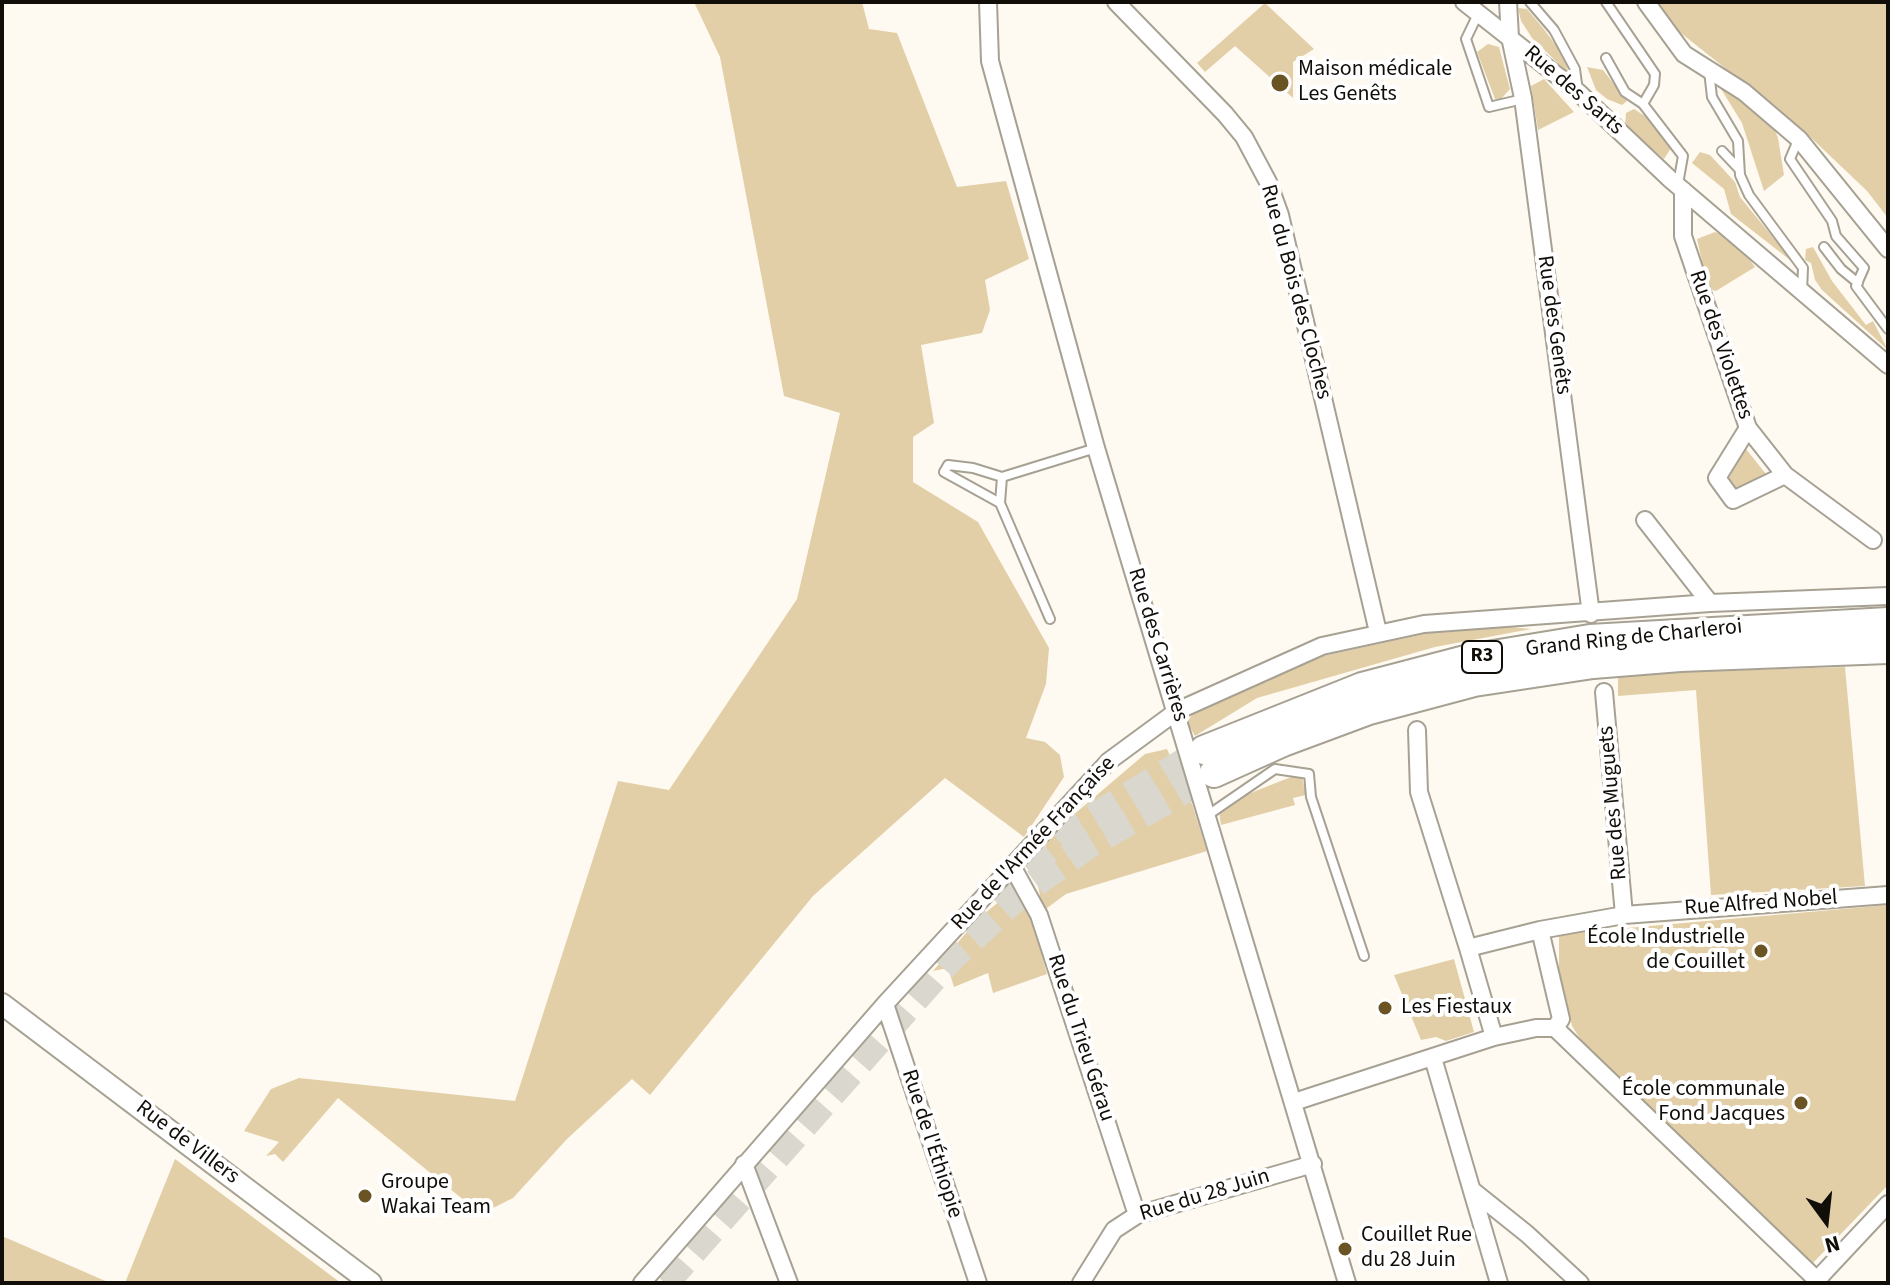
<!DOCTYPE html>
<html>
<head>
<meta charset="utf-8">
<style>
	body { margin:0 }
	#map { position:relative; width:1890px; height:1285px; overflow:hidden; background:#fefaf1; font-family:"Source Sans 3",sans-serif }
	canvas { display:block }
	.frame { position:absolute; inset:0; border:4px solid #110e0a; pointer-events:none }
	.north { position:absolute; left:1786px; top:1181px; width:80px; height:80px; -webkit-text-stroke:6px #fff; paint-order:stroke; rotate:165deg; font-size:22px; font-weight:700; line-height:32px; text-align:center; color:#110e0a }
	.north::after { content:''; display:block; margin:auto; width:28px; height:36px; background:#110e0a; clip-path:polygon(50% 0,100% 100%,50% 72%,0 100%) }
</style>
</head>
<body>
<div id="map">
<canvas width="1890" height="1285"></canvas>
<div class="frame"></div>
<div class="north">N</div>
</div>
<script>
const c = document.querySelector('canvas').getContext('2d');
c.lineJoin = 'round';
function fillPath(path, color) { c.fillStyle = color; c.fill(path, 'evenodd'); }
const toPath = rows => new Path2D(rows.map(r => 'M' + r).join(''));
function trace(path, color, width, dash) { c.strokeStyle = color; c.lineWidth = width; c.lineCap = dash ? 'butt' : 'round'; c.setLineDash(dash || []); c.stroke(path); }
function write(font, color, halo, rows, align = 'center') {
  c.font = font + ' "Source Sans 3",sans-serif'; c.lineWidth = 8; c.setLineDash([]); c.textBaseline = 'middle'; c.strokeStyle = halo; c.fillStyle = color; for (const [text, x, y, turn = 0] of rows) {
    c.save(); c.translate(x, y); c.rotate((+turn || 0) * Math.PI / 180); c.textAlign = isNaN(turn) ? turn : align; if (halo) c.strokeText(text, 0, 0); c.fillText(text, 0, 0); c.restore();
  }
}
fillPath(toPath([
	[694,2,862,2,869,29,897,33,957,187,1006,181,1029,259,985,280,990,310,982,333,921,345,934,423,913,437,913,482,978,522,1049,648,1046,684,1026,738,1045,742,1060,755,1064,777,1024,837,945,778,813,896,650,1095,632,1079,567,1139,513,1198,481,1214,338,1098,283,1162,275,1154,266,1156,279,1142,244,1131,271,1089,299,1078,515,1101,618,781,669,790,797,599,840,413,784,396,720,57],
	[1653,2,1888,2,1888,218,1867,191,1804,131,1667,22],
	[1265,3,1314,49,1293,62,1293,98,1235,46,1205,72,1197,63],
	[1518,8,1527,9,1543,28,1564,56,1569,74,1532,38,1521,21],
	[1488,44,1499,47,1510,89,1500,100,1495,99,1477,52],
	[1587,67,1603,70,1627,101,1622,105,1607,99,1596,90],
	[1544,79,1574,112,1538,130,1531,86],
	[1721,89,1729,90,1742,100,1774,128,1778,138,1784,175,1764,191,1742,123],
	[1634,109,1648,118,1671,148,1664,159,1625,126,1626,113],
	[1700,152,1710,155,1735,182,1740,197,1794,263,1731,214,1724,189,1692,163],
	[1715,232,1735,240,1755,267,1716,291,1708,289,1697,239],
	[1813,247,1832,281,1866,325,1873,321,1888,350,1822,290,1815,280,1811,263,1805,260,1806,249],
	[1746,449,1766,474,1734,496,1727,481],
	[1501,626,1531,629,1435,647,1257,698,1195,736,1187,722,1194,712,1255,681,1318,657,1429,633],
	[1845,667,1865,886,1711,895,1696,690,1618,696,1618,677,1648,673],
	[1167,749,1192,804,1207,851,1066,894,1043,911,1031,851,1145,754],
	[1301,773,1306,795,1293,798,1295,805,1221,825,1219,812,1243,796],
	[1012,891,1032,919,1047,974,993,993,988,973,954,987,948,968,933,971,979,918],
	[1888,905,1888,1185,1811,1265,1588,1051,1572,1026,1559,975,1559,934],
	[1454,959,1474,1032,1446,1041,1436,1037,1421,1040,1394,975],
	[175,1159,341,1283,125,1283],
	[2,1236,110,1283,2,1283]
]), '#e3cfa7');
trace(toPath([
	[993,893,1076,828,1204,750],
	[665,1283,953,956,1020,894,1088,845,1214,773]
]), '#dad7ce', 28, [28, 14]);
const service = toPath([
	[1530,2,1554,30,1575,69,1578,91],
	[1606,2,1655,74,1654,85,1643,104,1683,156,1678,184],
	[1478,14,1466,39,1489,107,1523,99],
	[1606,58,1625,92,1643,104],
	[1709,71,1712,97,1738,141,1740,175,1749,195,1803,268,1802,291],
	[1798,140,1790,159,1832,221,1836,236,1864,268,1856,286,1888,329],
	[1722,151,1739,169],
	[1824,247,1841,269,1858,283],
	[1000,503,944,472,948,465,973,468,1002,477],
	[1050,619,1000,503,1002,477,1096,448],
	[1208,815,1275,769,1309,774,1311,797,1364,956]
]);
const minor = toPath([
	[988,2,990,61,1096,448,1347,1283],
	[1116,2,1225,114,1244,137,1268,182,1280,215,1378,632],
	[1464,2,1578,92,1671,180,1888,365],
	[1508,2,1510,37,1523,98,1591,614],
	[1646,2,1684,54,1744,92,1799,139,1888,249],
	[1683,190,1683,236,1748,428,1785,475,1873,540],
	[1748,428,1717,478,1733,500,1785,475],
	[1645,520,1710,603],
	[1604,692,1624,915],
	[1417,730,1419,792,1468,948],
	[1012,866,1039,915,1137,1215],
	[1540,930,1624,915,1888,895],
	[885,1004,978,1283],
	[1555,1028,1820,1283],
	[1433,1058,1499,1283],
	[1294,1102,1494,1037,1536,1028,1555,1028,1561,1019,1540,930,1468,948,1494,1037],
	[744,1164,789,1283],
	[1472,1190,1527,1234,1580,1283],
	[642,1283,885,1004,1109,761,1177,711,1322,646,1424,624,1710,603,1888,596],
	[1081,1283,1114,1230,1137,1215,1313,1164],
	[1814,1283,1888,1204]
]);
const tertiary = toPath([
	[2,1004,371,1283]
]);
const motorway = toPath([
	[1204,750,1362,687,1469,659,1590,639,1888,622],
	[1214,773,1283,742,1369,710,1474,682,1593,664,1680,657,1888,649]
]);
trace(service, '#a7a193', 12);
trace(minor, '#a7a193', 20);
trace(tertiary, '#a7a193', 24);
trace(motorway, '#a7a193', 32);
trace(service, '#fff', 8);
trace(minor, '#fff', 16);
trace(tertiary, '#fff', 20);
trace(motorway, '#fff', 28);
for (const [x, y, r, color] of [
	[1280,83,10,"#6a5423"],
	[1761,951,8,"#6a5423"],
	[1385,1008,8,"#6a5423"],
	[1801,1103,8,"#6a5423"],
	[365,1196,8,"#6a5423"],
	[1345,1249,8,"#6a5423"]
]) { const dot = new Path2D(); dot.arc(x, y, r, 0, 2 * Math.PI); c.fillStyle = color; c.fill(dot); trace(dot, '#fff', 3); }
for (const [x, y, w] of [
	[1482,657,40]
]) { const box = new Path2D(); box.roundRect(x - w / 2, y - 16, w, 32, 6); c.fillStyle = '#fff'; c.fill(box); trace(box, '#110e0a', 2); }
write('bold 20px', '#110e0a', null, [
	["R3",1482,657]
]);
write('22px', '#110e0a', '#fff', [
	["Maison médicale",1298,70],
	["Les Genêts",1298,95],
	["École Industrielle",1745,938,"right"],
	["de Couillet",1745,963,"right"],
	["Les Fiestaux",1401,1008],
	["École communale",1785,1090,"right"],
	["Fond Jacques",1785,1115,"right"],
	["Groupe",381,1183],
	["Wakai Team",381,1208],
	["Couillet Rue",1361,1236],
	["du 28 Juin",1361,1261]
], 'left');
write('22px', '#110e0a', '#fff', [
	["Rue des Sarts",1573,91,41],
	["Rue du Bois des Cloches",1295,292,75],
	["Rue des Genêts",1553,325,82],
	["Rue des Violettes",1720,345,71],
	["Grand Ring de Charleroi",1634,639,-6],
	["Rue des Carrières",1157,645,73],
	["Rue des Muguets",1614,803,-95],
	["Rue de l'Armée Française",1034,844,-47],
	["Rue Alfred Nobel",1761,904,-4],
	["Rue du Trieu Gérau",1080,1038,72],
	["Rue de Villers",187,1143,37],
	["Rue de l'Éthiopie",931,1144,72],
	["Rue du 28 Juin",1205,1196,-17]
]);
</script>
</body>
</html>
